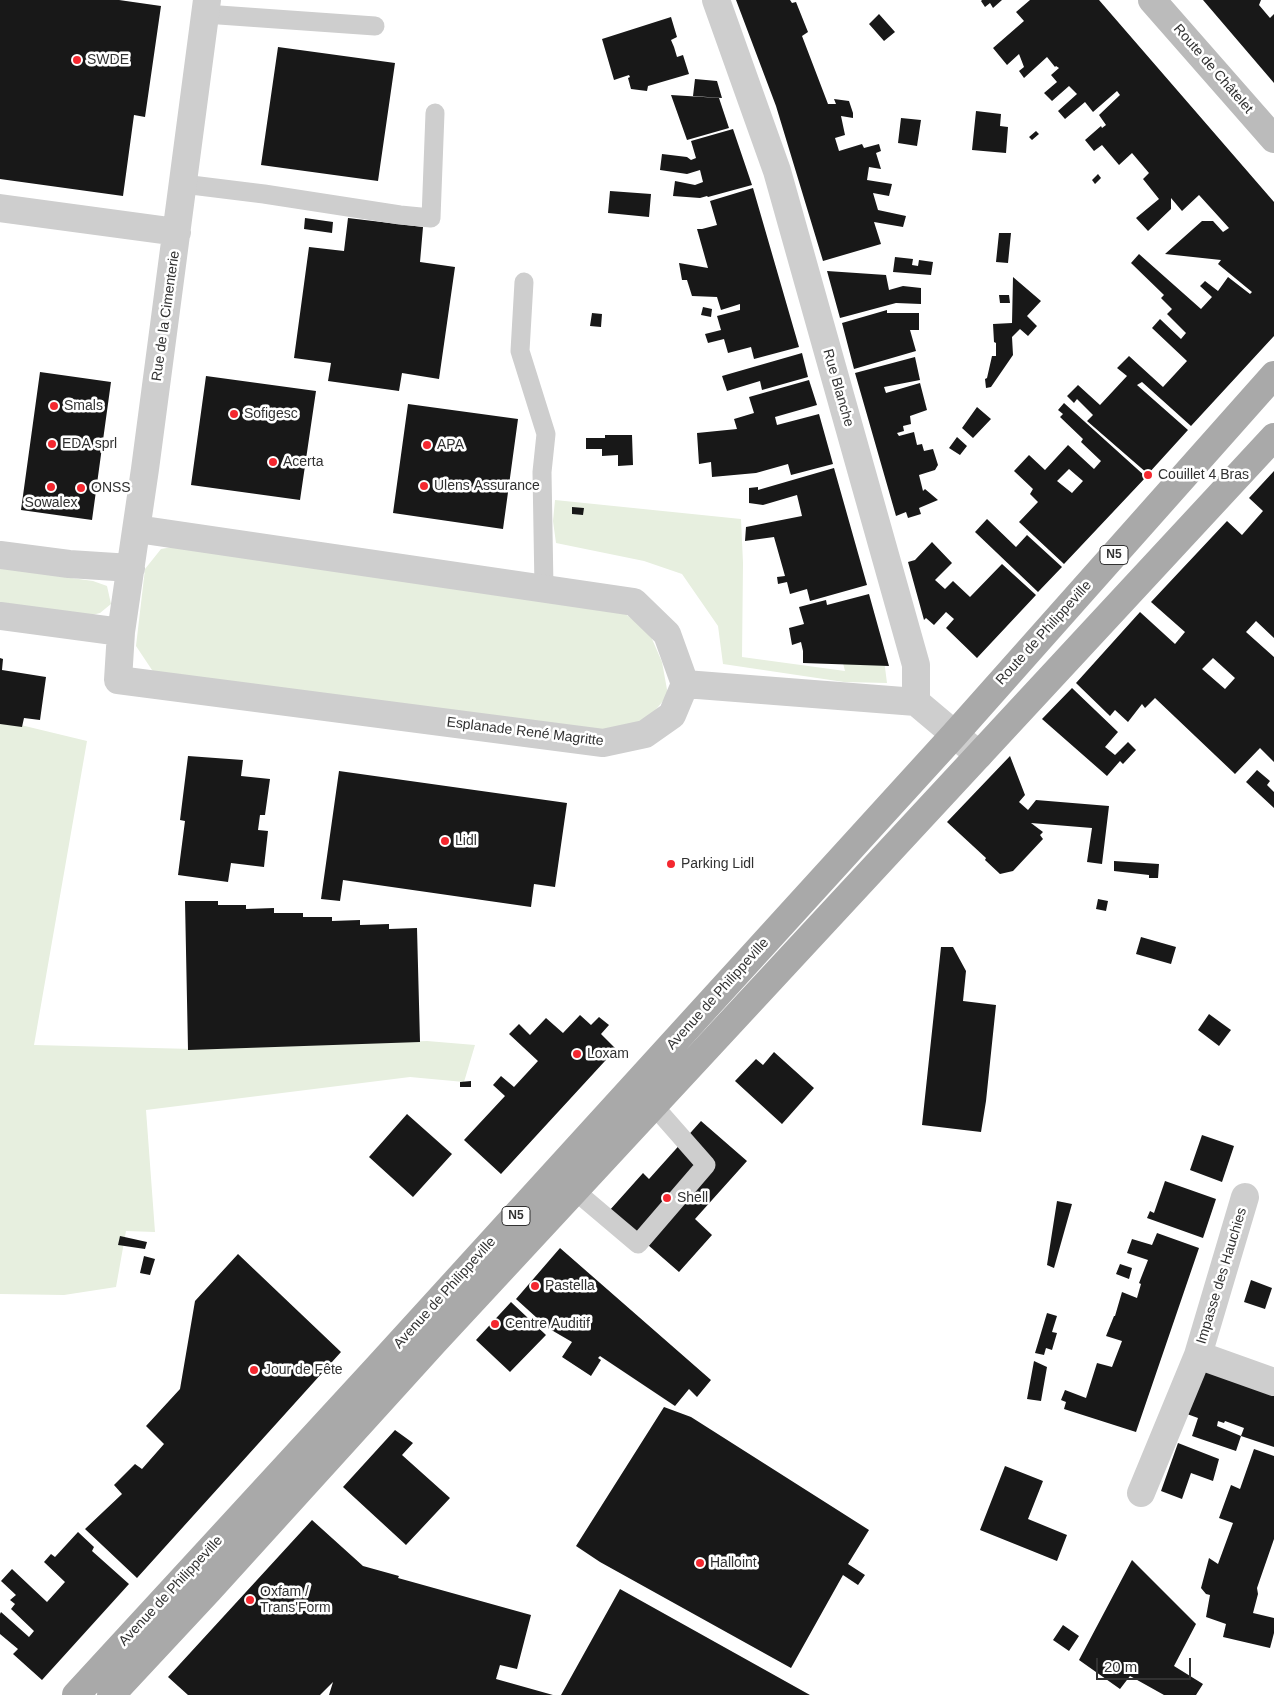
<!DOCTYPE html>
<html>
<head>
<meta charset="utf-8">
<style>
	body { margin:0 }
	#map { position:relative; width:1274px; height:1695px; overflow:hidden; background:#fff; font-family:Arial,sans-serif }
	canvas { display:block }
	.scale { position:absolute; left:1096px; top:1658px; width:95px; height:22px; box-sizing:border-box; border:2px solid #313131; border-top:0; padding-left:6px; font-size:15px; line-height:18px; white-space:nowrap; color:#313131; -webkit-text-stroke:4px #fff; paint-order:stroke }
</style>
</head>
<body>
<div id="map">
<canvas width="1274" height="1695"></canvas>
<div class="scale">20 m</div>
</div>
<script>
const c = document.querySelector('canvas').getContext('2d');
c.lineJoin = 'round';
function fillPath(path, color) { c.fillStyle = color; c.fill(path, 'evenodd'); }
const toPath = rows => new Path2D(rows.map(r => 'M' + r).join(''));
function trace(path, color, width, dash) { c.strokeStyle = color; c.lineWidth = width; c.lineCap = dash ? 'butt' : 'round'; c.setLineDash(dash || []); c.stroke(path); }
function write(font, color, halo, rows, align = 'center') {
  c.font = font + ' Arial,sans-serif'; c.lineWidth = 5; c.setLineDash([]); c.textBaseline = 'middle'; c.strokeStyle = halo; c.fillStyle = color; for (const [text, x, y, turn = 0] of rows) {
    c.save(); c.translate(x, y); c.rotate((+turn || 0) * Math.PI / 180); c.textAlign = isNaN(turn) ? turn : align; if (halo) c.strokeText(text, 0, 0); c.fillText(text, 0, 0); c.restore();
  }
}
fillPath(toPath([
	[555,500,741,519,743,563,742,657,845,671,841,655,882,644,887,683,844,682,723,664,718,626,682,574,644,561,556,543,553,521],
	[184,545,619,609,649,632,662,662,668,695,643,725,610,734,156,676,136,646,145,569,161,549],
	[0,568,93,581,107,586,111,604,100,613,88,616,0,604],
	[0,720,87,741,34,1045,193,1049,427,1041,475,1045,464,1082,410,1077,146,1110,155,1232,126,1231,116,1287,64,1295,0,1294]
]), '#e7efdf');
fillPath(toPath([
	[0,0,119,0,161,6,145,117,134,115,123,196,0,179],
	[736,0,790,0,792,3,796,2,808,32,802,36,828,104,836,104,834,99,849,101,853,113,853,118,841,116,845,135,835,138,839,151,862,144,864,148,879,144,881,151,876,153,881,169,869,167,867,180,892,184,889,196,873,193,878,210,906,216,903,227,874,222,881,244,823,261,776,106],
	[982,0,1002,0,993,8,990,3,985,7,981,1],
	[1030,0,1099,0,1274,202,1274,336,1191,426,1142,382,1137,385,1188,430,1148,474,1087,421,1093,415,1077,399,1074,403,1067,396,1078,385,1100,405,1127,376,1117,368,1129,356,1163,387,1187,361,1152,328,1160,319,1181,339,1186,333,1167,314,1172,309,1161,298,1164,295,1131,263,1139,254,1201,309,1212,297,1200,286,1205,281,1218,291,1228,277,1250,294,1252,292,1218,264,1221,260,1165,254,1202,221,1213,221,1223,232,1229,228,1199,195,1182,211,1171,198,1171,209,1148,231,1136,218,1159,199,1143,179,1149,173,1132,153,1119,165,1102,145,1094,151,1085,140,1101,126,1102,128,1106,125,1099,115,1120,95,1117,91,1093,112,1085,102,1065,119,1058,111,1077,94,1069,86,1052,101,1044,93,1057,82,1051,75,1059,68,1056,66,1055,67,1047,57,1024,78,1019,71,1024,67,1019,54,1007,65,993,48,1024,21,1016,12],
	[1203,0,1261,0,1259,5,1270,18,1274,14,1274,83],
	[879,14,895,32,884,41,869,24],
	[671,17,677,37,671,40,674,47,677,57,683,55,689,74,648,86,647,91,631,89,628,78,630,77,629,75,614,80,602,39],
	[278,47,395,63,378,181,261,165],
	[695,79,717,81,722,98,693,96],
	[671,95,719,98,729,128,687,140],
	[976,111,1001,114,1000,126,1008,127,1006,153,972,150],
	[901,118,921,120,917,146,898,143],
	[733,129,752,185,708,197,707,196,700,198,673,196,675,181,695,185,703,182,700,170,687,174,660,170,662,154,687,157,691,160,696,158,691,141],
	[1036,131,1039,134,1032,140,1029,137],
	[1098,174,1101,178,1095,184,1092,180],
	[753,188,799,347,754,359,751,347,728,353,724,339,708,343,705,334,721,330,717,316,740,310,740,304,721,310,717,297,692,296,687,280,682,280,679,263,708,268,697,229,702,229,717,225,710,201],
	[610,191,651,194,649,217,608,213],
	[305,218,333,222,332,233,304,229],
	[348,218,423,227,420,262,455,267,439,379,402,373,399,391,328,381,331,363,294,358,309,247,344,251],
	[999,233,1011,233,1008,263,996,262],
	[895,257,913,259,912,265,918,266,919,260,933,262,931,275,893,272],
	[827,271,886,275,889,290,903,286,921,288,921,304,896,303,840,318],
	[1013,277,1041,301,1027,316,1037,326,1028,336,1020,329,1012,337,1013,355,991,387,986,388,985,379,987,378,992,356,996,356,996,343,994,342,993,324,1012,323],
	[999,295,1009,295,1010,303,1000,303],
	[703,307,712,309,711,317,701,315],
	[887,310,887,313,919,313,919,330,910,330,916,351,854,369,842,323],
	[592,313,602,314,601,327,590,326],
	[802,353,808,377,762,390,760,381,727,391,722,376],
	[915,357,920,380,884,387,886,393,920,383,927,410,910,416,911,424,903,426,904,431,897,433,899,436,914,432,917,445,922,444,924,451,933,449,938,465,935,470,919,475,923,491,925,489,938,500,919,508,921,514,908,518,906,512,896,516,855,373],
	[40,372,111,382,92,520,21,510],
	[206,376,316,391,300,500,191,485],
	[809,380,817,405,775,417,777,425,819,414,833,464,791,475,788,464,756,473,712,477,711,462,699,464,697,433,737,429,734,419,754,413,749,397],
	[1064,403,1146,477,1064,564,1019,522,1038,502,1030,494,1033,489,1014,471,1029,455,1045,470,1068,445,1094,469,1101,461,1081,442,1083,439,1060,417,1063,414,1058,410],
	[1069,469,1083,481,1072,493,1057,481],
	[408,404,518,419,503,529,393,513],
	[977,407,991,419,973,438,962,428],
	[605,435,632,435,633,465,618,466,618,455,602,456,602,449,586,449,586,438,605,438],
	[957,437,967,446,960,455,949,448],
	[834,468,867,585,810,601,807,589,790,594,787,582,778,584,777,577,785,576,774,537,745,541,746,527,802,516,797,495,763,505,749,503,749,488,758,487,758,490],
	[1274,471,1274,638,1256,621,1246,632,1274,657,1274,762,1260,748,1235,774,1155,698,1145,708,1142,704,1128,722,1115,710,1110,716,1076,683,1140,612,1175,644,1185,632,1151,602,1227,521,1242,535,1263,511,1249,498],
	[1213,658,1235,678,1225,689,1202,669],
	[572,507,584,508,583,515,572,514],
	[987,519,1016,547,1027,535,1062,567,1038,592,975,532],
	[932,542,952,563,935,580,945,589,953,581,970,597,1002,564,1036,595,977,658,946,628,954,619,946,612,934,625,926,618,924,620,908,562,915,560],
	[869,594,889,666,803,663,803,651,801,642,792,645,789,628,804,624,799,607,826,600,827,605],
	[0,658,3,659,2,670,46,677,40,720,24,718,22,727,0,724],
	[1072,688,1118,732,1105,747,1115,755,1128,742,1136,750,1123,764,1120,761,1107,776,1042,719],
	[188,756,243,760,241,776,270,779,265,815,260,815,258,830,268,831,264,867,231,863,228,882,178,875,185,821,180,820],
	[1010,756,1025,795,1019,802,1028,810,1036,800,1109,806,1102,864,1087,862,1092,828,1031,823,1043,832,1040,835,1043,839,1013,871,1000,874,985,860,986,858,947,822],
	[1257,770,1270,781,1267,785,1274,792,1274,808,1246,782],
	[339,771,567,803,555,887,534,884,531,907,343,880,340,901,321,899],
	[1114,861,1159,864,1158,878,1149,878,1149,875,1114,871],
	[1098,899,1108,901,1106,911,1096,909],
	[185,901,218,901,218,905,246,905,246,909,274,908,274,913,303,913,303,917,332,917,332,921,360,920,360,925,389,924,389,929,417,928,420,1042,188,1050],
	[1141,937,1176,947,1171,964,1136,954],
	[941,947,953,947,966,971,963,1001,996,1005,986,1101,981,1132,922,1125],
	[1209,1014,1231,1030,1219,1046,1198,1030],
	[580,1015,591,1025,599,1017,609,1025,601,1034,616,1049,501,1174,464,1140,505,1096,493,1085,501,1076,514,1087,538,1061,509,1034,519,1024,530,1035,546,1018,563,1033],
	[774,1052,814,1088,782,1124,735,1081,756,1059,763,1065],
	[471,1081,471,1087,460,1087,460,1082],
	[407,1114,452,1154,413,1197,369,1157],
	[701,1121,747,1161,695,1219,712,1235,679,1272,609,1211,643,1173,649,1179],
	[1202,1135,1234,1146,1222,1182,1190,1170],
	[1165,1181,1216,1199,1203,1238,1147,1218,1150,1211,1154,1213],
	[1057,1201,1072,1204,1054,1268,1047,1265],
	[1157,1233,1199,1248,1136,1432,1064,1409,1066,1402,1061,1400,1065,1390,1086,1398,1097,1363,1112,1367,1122,1341,1106,1336,1114,1316,1115,1316,1122,1292,1137,1298,1141,1284,1139,1283,1148,1260,1127,1253,1132,1239,1152,1245],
	[120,1236,147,1242,145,1249,118,1245],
	[560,1248,711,1380,697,1397,689,1389,675,1406,600,1356,598,1358,601,1360,591,1376,562,1357,572,1342,548,1328,516,1299],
	[238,1254,341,1352,137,1578,85,1529,122,1494,114,1485,135,1464,142,1469,164,1444,146,1426,180,1389,195,1301],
	[144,1256,155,1259,150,1275,140,1273],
	[1120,1264,1132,1268,1129,1279,1116,1274],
	[1251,1280,1272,1288,1265,1309,1244,1302],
	[511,1302,546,1335,510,1372,476,1340],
	[1047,1313,1057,1316,1052,1332,1057,1333,1052,1350,1046,1348,1044,1355,1035,1353],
	[1034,1361,1047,1367,1041,1401,1027,1399],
	[1209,1370,1274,1391,1274,1447,1241,1436,1236,1451,1192,1436,1198,1418,1187,1414,1202,1372],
	[1218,1421,1224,1423,1225,1421,1244,1428,1241,1436,1217,1426],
	[664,1407,691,1417,869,1530,848,1564,865,1575,858,1585,843,1575,791,1668,600,1562,576,1546],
	[395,1430,413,1443,402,1455,450,1498,406,1545,343,1487],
	[1178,1443,1219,1459,1213,1481,1191,1473,1182,1499,1161,1491],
	[1254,1449,1274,1456,1274,1539,1257,1588,1258,1594,1253,1613,1274,1618,1274,1633,1270,1648,1223,1637,1226,1624,1206,1617,1210,1595,1206,1594,1201,1588,1209,1558,1218,1564,1233,1523,1219,1518,1231,1485,1240,1489],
	[1005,1466,1043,1481,1028,1519,1067,1535,1057,1561,980,1530],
	[312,1520,363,1566,399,1576,398,1578,531,1615,517,1669,500,1665,496,1679,553,1695,329,1695,333,1682,320,1695,188,1695,168,1677],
	[78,1532,94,1547,92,1551,129,1584,42,1680,13,1654,18,1649,0,1634,0,1614,1,1612,29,1637,34,1631,11,1609,15,1604,10,1600,16,1595,1,1581,12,1569,47,1602,65,1582,44,1562,51,1554,55,1557],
	[1132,1560,1196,1624,1174,1666,1203,1684,1196,1695,1164,1695,1130,1676,1120,1689,1079,1660],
	[620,1589,810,1695,561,1695],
	[1063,1625,1079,1636,1069,1651,1053,1640]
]), '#181818');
trace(toPath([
	[205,14,375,26],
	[183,184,264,194,400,215,431,218,435,113],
	[524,282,520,351,546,434,542,472,544,588],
	[567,1184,638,1244,706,1165,647,1098]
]), '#cecece', 19);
trace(toPath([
	[716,0,777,171,916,665,916,702,979,755],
	[0,208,177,232],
	[137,529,634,602,667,634,685,684,672,715,645,734,603,743,118,680,121,632,145,469,207,0],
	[0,555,69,564,131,568],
	[0,616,121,632],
	[685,684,916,702],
	[1198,1355,1274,1382],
	[1141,1493,1198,1355,1245,1197]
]), '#cecece', 28);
trace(toPath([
	[1152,0,1274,139]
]), '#bbb', 28);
trace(toPath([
	[76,1695,377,1368,954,735,1274,375],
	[111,1695,209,1590,434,1342,1274,437]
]), '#a9a9a9', 28);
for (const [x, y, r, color] of [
	[77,60,5,"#f4272f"],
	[54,406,5,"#f4272f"],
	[234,414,5,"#f4272f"],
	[52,444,5,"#f4272f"],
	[427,445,5,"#f4272f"],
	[273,462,5,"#f4272f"],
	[1148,475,5,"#f4272f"],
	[424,486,5,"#f4272f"],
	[51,487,5,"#f4272f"],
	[81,488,5,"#f4272f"],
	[445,841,5,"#f4272f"],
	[671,864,5,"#f4272f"],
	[577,1054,5,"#f4272f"],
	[667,1198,5,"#f4272f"],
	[535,1286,5,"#f4272f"],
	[495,1324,5,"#f4272f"],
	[254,1370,5,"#f4272f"],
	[700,1563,5,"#f4272f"],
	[250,1600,5,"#f4272f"]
]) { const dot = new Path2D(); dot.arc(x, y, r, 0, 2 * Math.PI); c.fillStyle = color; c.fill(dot); trace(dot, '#fff', 2); }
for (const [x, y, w] of [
	[1114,555,28],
	[516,1216,28]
]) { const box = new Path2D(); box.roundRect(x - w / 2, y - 9.5, w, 19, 4); c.fillStyle = '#fff'; c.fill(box); trace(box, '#313131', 1); }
write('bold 12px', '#313131', null, [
	["N5",1114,555],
	["N5",516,1216]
]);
write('14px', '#313131', '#fff', [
	["SWDE",87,60],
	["Smals",64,406],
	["Sofigesc",244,414],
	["EDA sprl",62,444],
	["APA",437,445],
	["Acerta",283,462],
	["Couillet 4 Bras",1158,475],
	["Ulens Assurance",434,486],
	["ONSS",91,488],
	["Sowalex",51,503,"center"],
	["Lidl",455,841],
	["Parking Lidl",681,864],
	["Loxam",587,1054],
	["Shell",677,1198],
	["Pastella",545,1286],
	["Centre Auditif",505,1324],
	["Jour de Fête",264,1370],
	["Halloint",710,1563],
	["Oxfam /",260,1592],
	["Trans'Form",260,1608]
], 'left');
write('14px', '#313131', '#fff', [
	["Route de Châtelet",1213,69,49],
	["Rue de la Cimenterie",166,316,-82],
	["Rue Blanche",838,388,74],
	["Route de Philippeville",1044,633,-48],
	["Esplanade René Magritte",525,732,7],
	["Avenue de Philippeville",718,994,-48],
	["Impasse des Hauchies",1222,1276,-73],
	["Avenue de Philippeville",445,1293,-48],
	["Avenue de Philippeville",171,1591,-47]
]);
</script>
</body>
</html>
